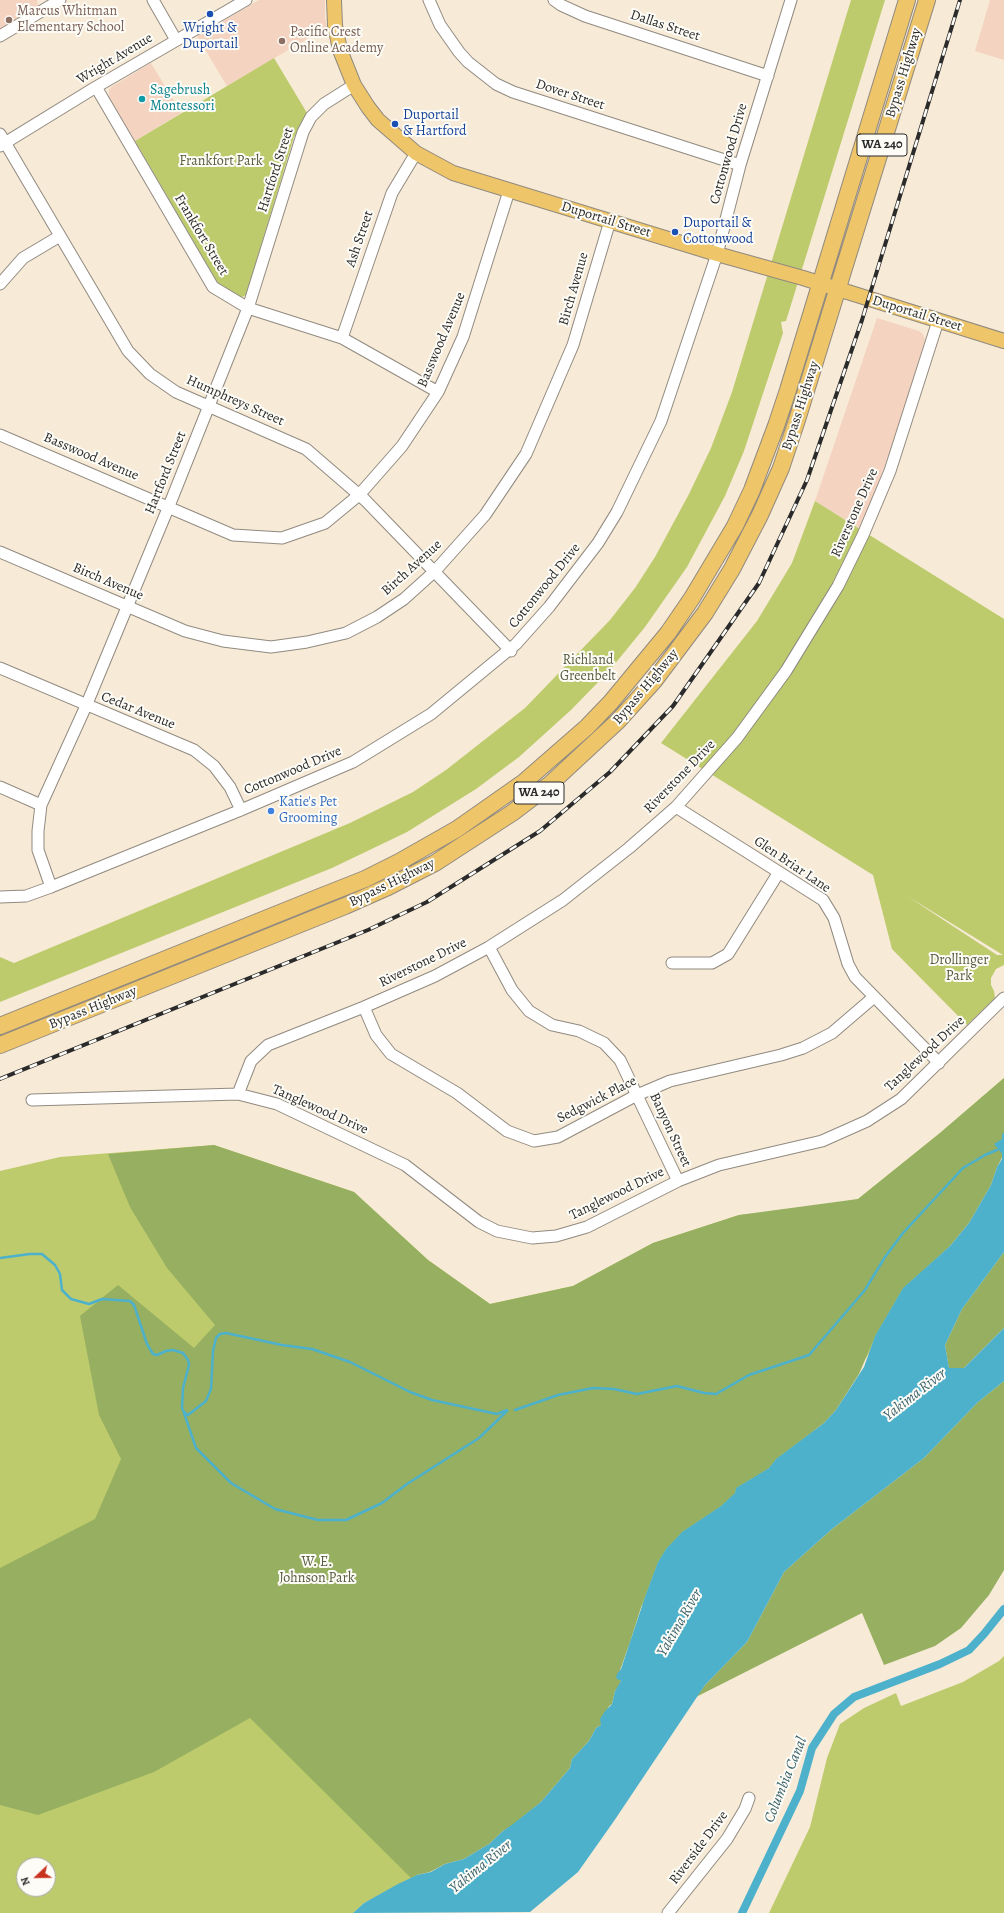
<!DOCTYPE html>
<html>
<head>
<meta charset="utf-8">
<style>
	body { margin:0 }
	#map { position:relative; width:1004px; height:1913px; overflow:hidden; background:#f7ead6; font-family:Alegreya,serif }
	canvas { display:block }
	.north { position:absolute; left:16px; top:1857px; width:40px; height:40px; box-sizing:border-box; background:#fdfcf7; border:1px solid #a9a8a5; border-radius:50%; rotate:248deg; font-size:11px; font-weight:700; line-height:16px; text-align:center; color:#2b2b2b }
	.north::after { content:''; display:block; margin:auto; width:14px; height:18px; background:#c8321e; clip-path:polygon(50% 0,100% 100%,50% 72%,0 100%) }
</style>
</head>
<body>
<div id="map">
<canvas width="1004" height="1913"></canvas>
<div class="north">N</div>
</div>
<script>
const c = document.querySelector('canvas').getContext('2d');
c.lineJoin = 'round';
function fillPath(path, color) { c.fillStyle = color; c.fill(path, 'evenodd'); }
const toPath = rows => new Path2D(rows.map(r => 'M' + r).join(''));
function trace(path, color, width, dash) { c.strokeStyle = color; c.lineWidth = width; c.lineCap = dash ? 'butt' : 'round'; c.setLineDash(dash || []); c.stroke(path); }
function write(font, color, halo, rows, align = 'center') {
  c.font = font + ' Alegreya,serif'; c.lineWidth = 4; c.setLineDash([]); c.textBaseline = 'middle'; c.strokeStyle = halo; c.fillStyle = color; for (const [text, x, y, turn = 0] of rows) {
    c.save(); c.translate(x, y); c.rotate((+turn || 0) * Math.PI / 180); c.textAlign = isNaN(turn) ? turn : align; if (halo) c.strokeText(text, 0, 0); c.fillText(text, 0, 0); c.restore();
  }
}
fillPath(toPath([
	[0,0,37,0,38,6,0,30],
	[259,0,325,0,325,17,328,32,314,35,227,86,197,36],
	[990,0,1004,0,1004,60,975,51],
	[151,63,181,113,135,141,109,96,109,90,111,87],
	[877,318,919,331,923,334,925,340,896,434,874,495,859,528,815,501]
]), '#f4d3c0');
fillPath(toPath([
	[851,0,885,0,786,321,781,322,783,333,744,451,725,496,687,567,645,627,609,671,571,710,519,757,476,789,407,832,332,868,0,1002,0,957,14,963,350,823,413,792,446,770,525,708,610,620,635,588,655,557,689,494,711,448,732,392],
	[274,58,307,113,294,137,246,295,240,298,222,287,216,280,135,141],
	[815,501,1004,619,1004,965,996,969,991,978,991,985,994,991,995,998,967,1025,892,949,873,875,661,743,757,621,792,563],
	[907,896,1003,955,997,955],
	[1004,1078,950,1246,911,1282,837,1407,641,1607,629,1645,417,1875,364,1903,353,1913,0,1913,0,1171,60,1157,214,1145,354,1192,428,1260,490,1304,573,1286,653,1243,739,1215,815,1208,858,1199,940,1133],
	[24,1865,48,1865,48,1889,24,1889],
	[1004,1656,1004,1913,769,1913,810,1827,827,1758,840,1724,864,1708,896,1693,901,1706,963,1682,999,1661]
]), '#bdcb6d');
fillPath(toPath([
	[1004,1078,1004,1154,997,1167,991,1185,969,1223,950,1246,903,1288,875,1336,859,1374,836,1410,824,1423,776,1459,769,1468,736,1488,735,1493,721,1506,682,1532,666,1549,658,1562,641,1607,629,1645,619,1673,621,1683,615,1691,612,1704,609,1706,601,1725,596,1728,589,1741,572,1759,570,1768,541,1802,513,1825,503,1831,489,1844,464,1859,445,1864,430,1872,417,1875,411,1878,250,1718,154,1772,38,1815,0,1805,0,1568,95,1519,121,1459,99,1415,80,1316,118,1285,194,1348,215,1325,167,1268,130,1207,108,1154,214,1145,354,1192,428,1260,490,1304,573,1286,653,1243,739,1215,858,1199,940,1133],
	[1004,1252,1004,1328,964,1368,949,1369,945,1345,962,1309],
	[1004,1381,1004,1570,989,1595,961,1628,935,1646,884,1665,862,1613,696,1697,705,1685,747,1642,784,1572,832,1529,924,1458,977,1403]
]), '#96af60');
fillPath(toPath([
	[1004,1132,1004,1252,962,1309,945,1345,949,1368,964,1368,1004,1328,1004,1381,977,1403,924,1458,832,1529,784,1572,747,1642,705,1685,614,1821,578,1872,530,1912,353,1913,364,1903,398,1884,417,1875,431,1872,445,1864,464,1859,489,1844,503,1831,513,1824,541,1802,570,1768,572,1759,589,1741,596,1728,601,1725,600,1719,605,1711,612,1704,615,1691,621,1681,616,1678,617,1674,621,1669,646,1594,658,1562,666,1549,682,1532,721,1506,735,1493,736,1488,769,1468,776,1459,824,1423,836,1410,864,1367,875,1336,903,1288,950,1246,969,1223,991,1185,997,1167,1002,1159,1002,1154,994,1144,1002,1139,1002,1135]
]), '#4db1cc');
trace(toPath([
	[0,1258,30,1254,42,1254,55,1265,60,1274,62,1290,71,1299,89,1304,102,1299,130,1301,134,1305,147,1344,153,1354,157,1355,166,1351,173,1350,183,1353,188,1360,189,1365,183,1388,182,1408,184,1412,188,1415,206,1401,211,1389,213,1351,216,1338,220,1334,226,1333,282,1345,312,1349,350,1362,410,1392,432,1400,497,1414,507,1410],
	[515,1410,558,1395,593,1388,614,1389,637,1394,677,1386,704,1393,716,1394,749,1375,809,1355,865,1290,885,1257,903,1233,963,1168,985,1155,997,1150],
	[184,1413,196,1448,231,1483,275,1509,318,1520,346,1520,382,1503,407,1484,479,1438,507,1411]
]), '#4db1cc', 2.5);
trace(toPath([
	[742,1913,800,1791,812,1748,834,1714,854,1697,940,1664,969,1650,984,1634,1004,1609]
]), '#4db1cc', 8);
const minor = toPath([
	[153,0,176,40],
	[429,0,440,25,459,52,468,62,496,84,513,92,740,165],
	[554,0,561,5,585,16,768,76],
	[0,36,60,0],
	[96,87,213,287,248,308,342,338,438,392],
	[0,134,128,351,150,374,176,392,306,449,365,500,511,651],
	[0,146,96,87,246,0],
	[0,284,23,258,60,236],
	[342,338,392,193,416,153],
	[0,435,233,535,282,538,325,523,359,495,402,446,438,392,463,337,509,191],
	[0,552,185,631,223,641,271,647,307,642,346,633,377,617,404,599,435,571,485,515,526,454,573,345,610,221],
	[0,668,194,750,214,766,230,787,241,810],
	[0,787,41,805],
	[676,807,823,900,834,918,848,964,855,977,939,1063],
	[51,887,38,850,38,831,41,805,86,706,169,506,248,308,303,132,311,117,324,104,354,85],
	[0,897,26,896,51,887,241,810,353,762,431,714,516,644,549,607,598,543,617,512,661,421,717,254,740,165,791,0],
	[489,947,512,990,529,1011,552,1025,579,1031,604,1043,620,1060,678,1181],
	[672,963,712,963,728,954,779,872],
	[364,1007,376,1035,391,1054,457,1093,507,1131,534,1141,558,1137,637,1095,670,1081,781,1055,803,1048,832,1033,874,997],
	[238,1094,251,1061,268,1045,364,1007,435,976,489,947,563,900,629,848,676,807,737,738,786,671,838,586,863,535,890,471,938,321],
	[32,1100,238,1094,277,1104,405,1165,479,1222,497,1231,532,1238,556,1236,587,1227,678,1181,719,1165,822,1141,867,1121,901,1099,1004,998],
	[668,1913,727,1839,745,1809,749,1798]
]);
const major = toPath([
	[334,0,335,25,340,50,354,85,368,107,378,120,416,153,453,173,717,254,803,278,1004,341]
]);
const highway = toPath([
	[0,1026,322,896,365,879,399,862,457,829,524,782,587,727,611,702,668,633,692,598,735,526,752,490,776,426,788,390,907,0],
	[0,1045,345,906,388,887,435,863,512,813,549,785,618,721,654,681,705,613,732,569,760,515,781,468,797,420,927,0]
]);
trace(minor, '#918a80', 13);
trace(major, '#918a80', 16);
trace(highway, '#918a80', 18);
trace(minor, '#fff', 11);
trace(major, '#eec569', 14);
trace(highway, '#eec569', 16);
const rail = toPath([
	[0,1079,368,930,427,902,540,831,610,772,673,706,759,583,807,480,862,320,960,0]
]);
trace(rail, '#2b2b2b', 4);
trace(rail, '#fdfcf7', 2.5, [8]);
for (const [x, y, r, color] of [
	[210,14,4,"#1a4fb4"],
	[9,20,4,"#8d6e63"],
	[282,41,4,"#8d6e63"],
	[142,99,4,"#0f9aa8"],
	[395,124,4,"#1a4fb4"],
	[675,232,4,"#1a4fb4"],
	[271,811,4,"#3f7fe0"]
]) { const dot = new Path2D(); dot.arc(x, y, r, 0, 2 * Math.PI); c.fillStyle = color; c.fill(dot); trace(dot, '#fdfcf7', 1.5); }
for (const [x, y, w] of [
	[882,145,50],
	[539,793,50]
]) { const box = new Path2D(); box.roundRect(x - w / 2, y - 11, w, 22, 3); c.fillStyle = '#fdfcf7'; c.fill(box); trace(box, '#2b2b2b', 1); }
write('bold 13px', '#2b2b2b', null, [
	["WA 240",882,145],
	["WA 240",539,793]
]);
write('14px', '#785e54', '#fdfcf7', [
	["Marcus Whitman",17,12],
	["Elementary School",17,28],
	["Pacific Crest",290,33],
	["Online Academy",290,49]
], 'left');
write('14px', '#2b2b2b', '#fdfcf7', [
	["Dallas Street",665,26,18],
	["Wright Avenue",115,59,-31],
	["Bypass Highway",904,73,-73],
	["Dover Street",570,95,18],
	["Cottonwood Drive",729,154,-74],
	["Hartford Street",276,170,-72],
	["Duportail Street",606,220,17],
	["Frankfort Street",201,235,59],
	["Ash Street",360,239,-71],
	["Birch Avenue",574,289,-74],
	["Duportail Street",917,314,17],
	["Basswood Avenue",442,340,-67],
	["Humphreys Street",235,401,24],
	["Bypass Highway",801,406,-72],
	["Basswood Avenue",91,457,23],
	["Hartford Street",166,473,-68],
	["Riverstone Drive",855,513,-66],
	["Birch Avenue",412,568,-42],
	["Birch Avenue",108,582,23],
	["Cottonwood Drive",545,586,-51],
	["Bypass Highway",646,687,-50],
	["Cedar Avenue",138,711,22],
	["Cottonwood Drive",293,771,-23],
	["Riverstone Drive",680,777,-46],
	["Glen Briar Lane",792,865,34],
	["Bypass Highway",392,883,-26],
	["Riverstone Drive",423,963,-26],
	["Bypass Highway",93,1008,-22],
	["Tanglewood Drive",925,1054,-43],
	["Sedgwick Place",597,1100,-27],
	["Tanglewood Drive",320,1110,24],
	["Banyon Street",670,1130,65],
	["Tanglewood Drive",617,1194,-26],
	["Riverside Drive",699,1848,-53]
]);
write('14px', '#164399', '#fdfcf7', [
	["Wright &",210,29,"center"],
	["Duportail",210,45,"center"],
	["Duportail",403,116],
	["& Hartford",403,132],
	["Duportail &",683,224],
	["Cottonwood",683,240]
], 'left');
write('14px', '#0d838f', '#fdfcf7', [
	["Sagebrush",150,91],
	["Montessori",150,107]
], 'left');
write('14px', '#575b3f', '#fdfcf7', [
	["Frankfort Park",221,162],
	["Richland",588,661],
	["Greenbelt",588,677],
	["Drollinger",959,961],
	["Park",959,977],
	["W. E.",317,1563],
	["Johnson Park",317,1579]
]);
write('14px', '#366cbe', '#fdfcf7', [
	["Katie's Pet",279,803],
	["Grooming",279,819]
], 'left');
write('italic 15px', '#39616b', '#fdfcf7', [
	["Yakima River",915,1395,-38],
	["Yakima River",680,1623,-60],
	["Columbia Canal",786,1780,-68],
	["Yakima River",481,1867,-39]
]);
</script>
</body>
</html>
